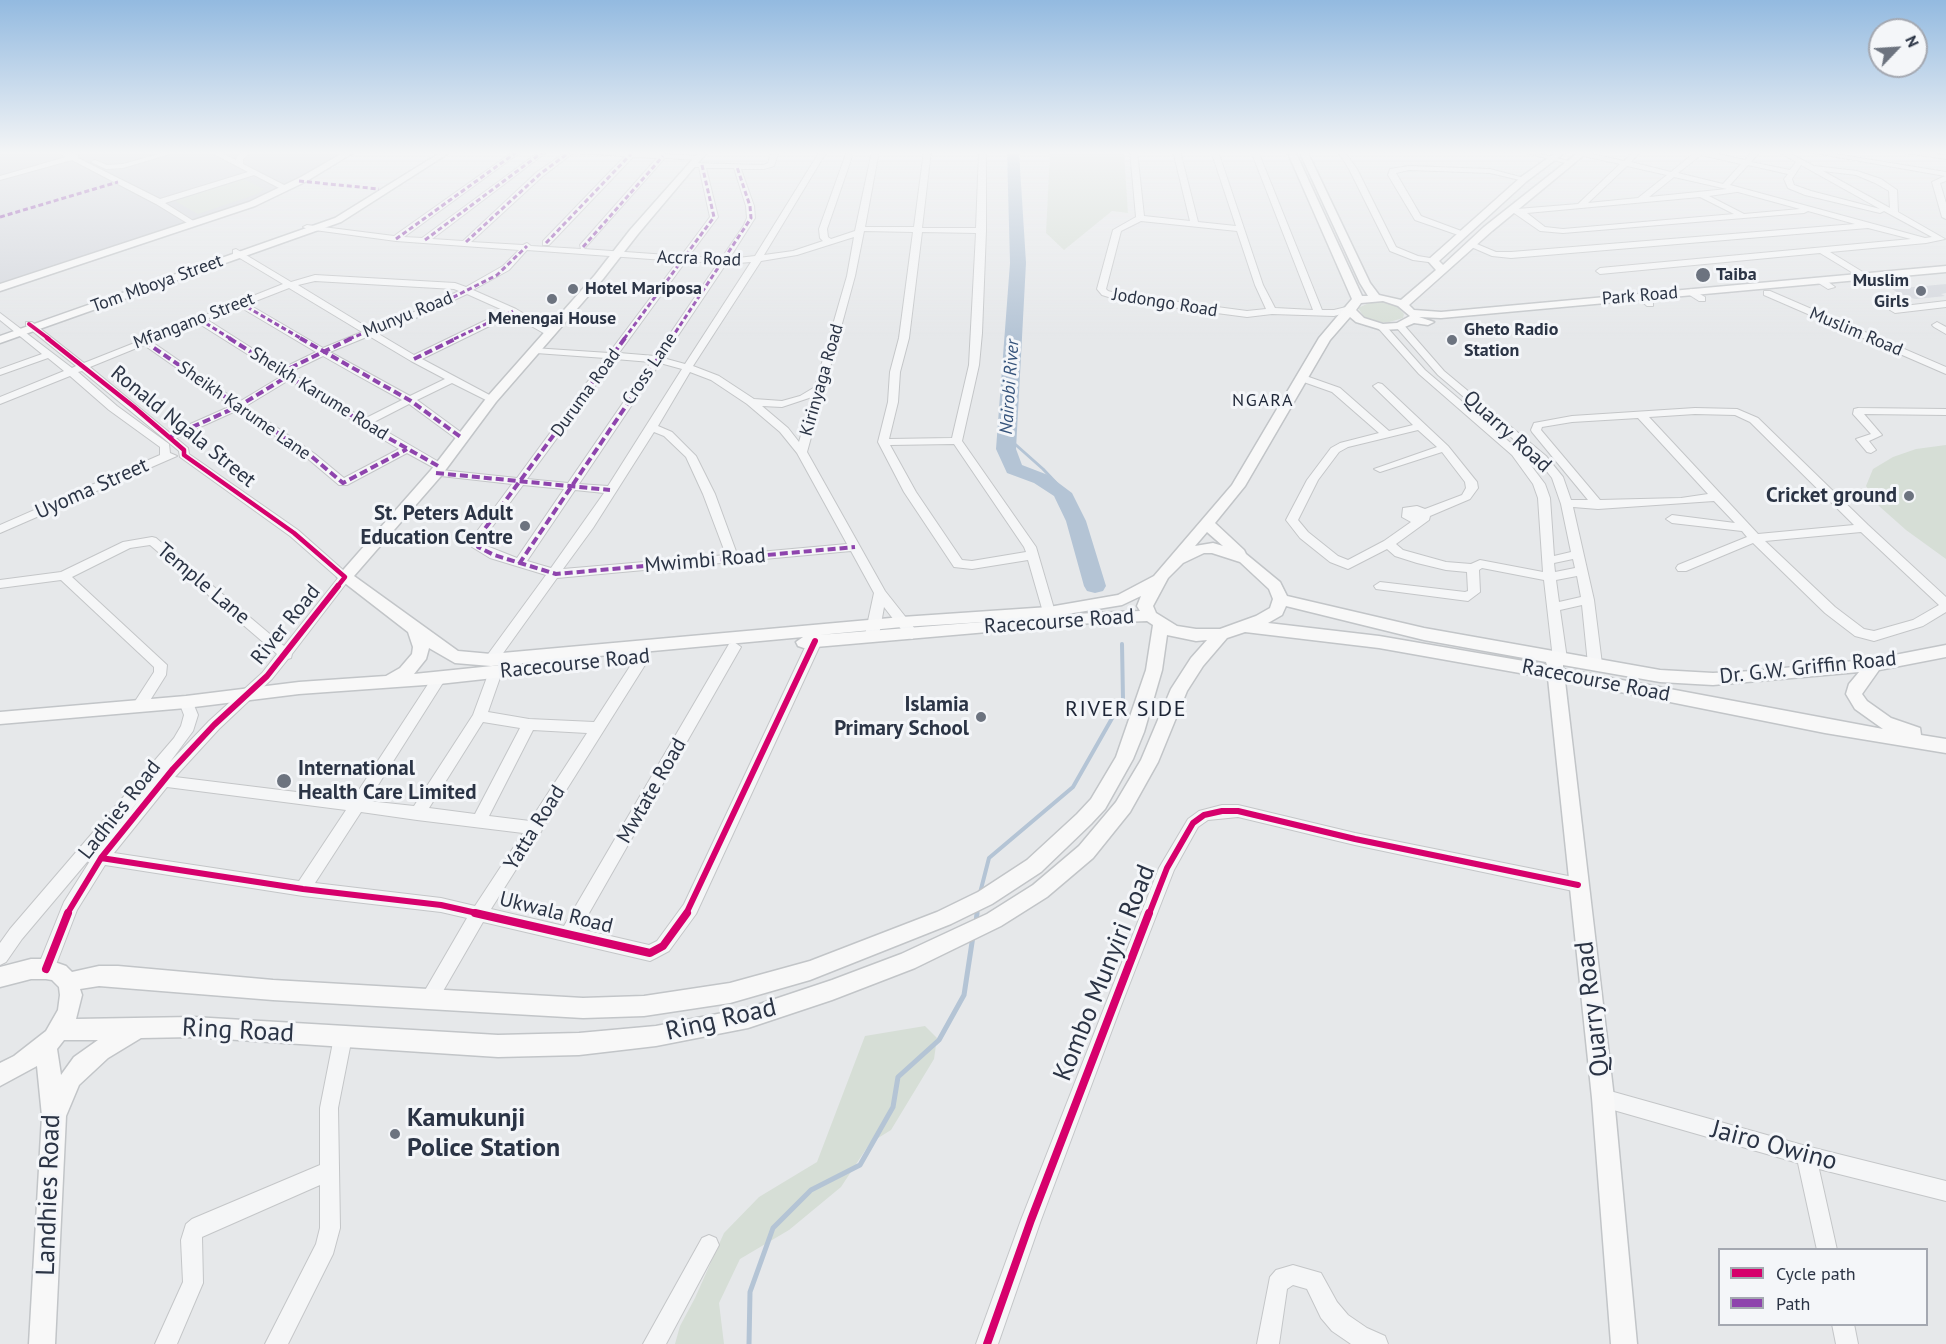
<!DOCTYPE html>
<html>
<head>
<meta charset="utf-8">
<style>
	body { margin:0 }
	#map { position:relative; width:1946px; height:1344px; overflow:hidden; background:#e6e8ea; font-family:"PT Sans",sans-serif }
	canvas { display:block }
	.legend { position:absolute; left:1718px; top:1248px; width:210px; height:78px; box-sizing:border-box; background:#f4f6f9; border:2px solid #a4a8b1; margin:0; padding:8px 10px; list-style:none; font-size:18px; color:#2b3445 }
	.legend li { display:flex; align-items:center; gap:12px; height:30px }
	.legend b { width:30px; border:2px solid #a4a8b1 }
	.north { position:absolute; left:1868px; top:18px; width:60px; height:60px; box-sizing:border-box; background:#f4f6f9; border:2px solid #a4a8b1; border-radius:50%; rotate:65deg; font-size:16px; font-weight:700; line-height:24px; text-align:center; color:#2b3445 }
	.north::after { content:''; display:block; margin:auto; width:21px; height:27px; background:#6c737f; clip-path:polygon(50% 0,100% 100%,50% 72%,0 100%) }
</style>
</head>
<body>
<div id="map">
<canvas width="1946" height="1344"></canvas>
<ul class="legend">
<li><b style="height:8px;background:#d6006c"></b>Cycle path</li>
<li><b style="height:8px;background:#8e44ad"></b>Path</li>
</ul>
<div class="north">N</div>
</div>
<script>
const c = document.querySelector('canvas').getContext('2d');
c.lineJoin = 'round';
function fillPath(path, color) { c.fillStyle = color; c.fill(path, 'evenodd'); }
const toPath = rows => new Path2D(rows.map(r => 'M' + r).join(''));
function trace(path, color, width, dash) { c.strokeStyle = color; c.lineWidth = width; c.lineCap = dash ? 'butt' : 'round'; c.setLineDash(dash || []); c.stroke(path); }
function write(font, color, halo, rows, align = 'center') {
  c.font = font + ' "PT Sans",sans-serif'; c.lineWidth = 6; c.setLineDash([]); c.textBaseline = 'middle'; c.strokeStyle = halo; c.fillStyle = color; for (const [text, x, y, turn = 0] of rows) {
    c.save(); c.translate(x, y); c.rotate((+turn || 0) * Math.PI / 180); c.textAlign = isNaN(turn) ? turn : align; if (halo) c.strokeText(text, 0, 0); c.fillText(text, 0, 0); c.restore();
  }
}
fillPath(toPath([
	[0,151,355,151,299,185,228,215,0,292],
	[1946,284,1946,293,1941,294,1945,296,1936,297,1916,299,1905,297,1892,289]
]), '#d4d7dd');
fillPath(toPath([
	[1050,151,1124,151,1128,213,1112,211,1064,250,1046,233],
	[243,179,264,189,257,194,198,214,175,201],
	[1371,302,1385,302,1398,307,1404,314,1403,318,1386,323,1365,318,1358,308],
	[1946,445,1946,559,1906,530,1879,506,1866,486,1873,469,1893,457,1916,449],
	[925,1026,937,1038,934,1059,891,1130,870,1143,841,1187,789,1230,740,1259,719,1303,724,1344,675,1344,680,1326,695,1298,724,1233,759,1197,817,1162,865,1036]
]), '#d6ded6');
trace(toPath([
	[1007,437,1043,469,1061,488,1062,493]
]), '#b4c4d5', 3);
trace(toPath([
	[980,893,989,858,1073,787,1123,699,1122,644],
	[977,914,978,906]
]), '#b4c4d5', 4);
trace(toPath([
	[976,923,977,913],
	[749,1344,750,1292,773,1228,811,1190,860,1165,893,1107,898,1077,939,1040,964,995,973,936]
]), '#b4c4d5', 5);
fillPath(toPath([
	[1007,151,1019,151,1026,263,1016,449,1022,465,1048,475,1072,493,1086,521,1106,586,1103,591,1095,593,1087,591,1084,586,1066,521,1054,496,1034,483,1007,473,996,449,1010,263,1007,151]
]), '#b4c4d5');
const minor = toPath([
	[56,151,64,151,78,155,78,158,160,199,248,172,208,151,216,151,236,160,237,156,246,151,253,151,243,159,243,164,290,188,283,190,254,175,165,203,195,222,196,224,192,226,156,204,72,160,0,180,0,176,66,157,56,151],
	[170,151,180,151,123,168,106,169,91,162,95,160,107,165,123,164,170,151],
	[514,151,522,151,404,237,422,238,540,151,548,151,432,239,463,241,537,172,567,151,631,152,697,156,701,158,697,160,665,158,584,249,681,256,710,217,699,167,692,167,692,163,763,165,768,163,772,151,779,151,774,166,764,169,741,169,754,206,755,218,729,259,755,256,820,151,827,151,764,255,793,251,823,241,820,238,819,229,847,151,854,151,827,229,828,237,831,239,855,231,872,151,879,151,865,227,914,227,924,151,931,151,922,228,976,228,979,151,986,151,986,231,982,333,979,365,962,441,1036,547,1055,612,1054,615,1044,615,1043,612,1028,560,972,569,954,567,904,492,878,442,888,402,890,372,899,338,913,232,864,231,855,276,807,452,885,591,919,634,912,639,907,637,884,607,879,635,872,640,867,638,865,635,874,593,851,551,557,578,496,663,486,663,484,660,486,657,546,575,490,558,472,547,475,534,512,484,432,475,432,471,438,470,407,453,347,485,339,485,307,458,238,410,176,438,188,448,189,454,298,530,351,577,292,654,291,658,288,659,272,679,219,729,175,777,353,799,434,675,439,673,446,678,368,801,414,806,473,715,490,669,495,667,502,672,488,712,529,719,594,722,638,654,643,652,650,657,543,827,541,832,539,833,491,909,564,926,729,644,734,642,741,647,580,929,649,945,657,941,684,904,808,641,815,636,822,641,696,914,669,951,656,958,650,961,483,922,435,1005,429,1007,423,1005,420,999,467,918,441,912,303,896,105,865,77,910,52,975,46,977,40,975,37,969,64,902,95,853,157,779,22,939,6,962,0,965,0,943,10,929,174,738,181,726,184,715,179,702,181,698,191,698,198,715,193,731,170,762,209,721,262,673,277,654,150,545,130,548,72,577,167,665,166,675,144,710,139,711,134,710,132,706,154,672,154,667,61,580,0,588,0,580,61,572,123,542,152,537,156,538,284,646,338,578,290,536,180,457,179,451,82,371,78,372,117,406,169,444,170,453,177,456,0,533,0,525,160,455,160,447,109,410,70,376,0,404,0,397,64,371,48,358,0,375,0,369,42,354,0,320,0,313,72,368,76,366,26,326,26,322,32,322,84,363,283,284,233,254,233,250,236,249,291,282,315,275,455,283,466,287,503,266,519,250,396,241,307,229,303,227,307,225,394,236,514,151],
	[573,153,625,156,543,241,543,245,549,245,633,157,657,158,580,245,581,249,531,246,527,243,523,245,471,242,543,176,573,153],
	[706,168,734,168,746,206,747,218,744,225,721,259,689,256,718,217,706,168],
	[922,232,976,233,969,365,952,438,889,439,898,402,900,372,909,338,922,232],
	[854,237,847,276,815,387,800,396,782,401,754,399,719,376,693,366,761,261,797,255,854,237],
	[527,250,678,261,609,353,533,348,531,350,536,353,605,358,517,478,441,470,446,467,444,465,372,423,409,404,458,440,466,440,466,436,417,400,452,383,488,401,496,401,497,399,422,359,512,315,547,335,553,335,553,331,516,309,473,290,509,270,527,250],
	[686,261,718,263,655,356,619,353,686,261],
	[751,262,685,364,663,358,726,264,751,262],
	[315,281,454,289,459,291,412,313,370,329,298,285,315,281],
	[289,288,362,332,323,348,248,304,289,288],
	[467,294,505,311,414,355,377,333,418,317,467,294],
	[240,307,316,352,283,368,206,319,240,307],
	[198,323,279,374,282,376,239,402,152,342,198,323],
	[369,336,411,361,445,379,410,396,330,352,369,336],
	[144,345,231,406,170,433,90,367,144,345],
	[323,356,353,373,402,400,364,419,290,372,323,356],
	[615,359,651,362,568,483,527,479,615,359],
	[660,363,682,369,608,486,579,484,660,363],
	[690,372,711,380,747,404,780,432,797,453,847,544,737,554,715,494,696,456,672,432,658,426,690,372],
	[289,380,379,437,399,449,344,478,315,454,246,406,289,380],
	[812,397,799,442,788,428,762,406,782,407,812,397],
	[654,432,664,436,686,457,703,494,726,555,563,569,593,528,654,432],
	[954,444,1024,547,1026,552,972,561,962,560,916,492,890,445,954,444],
	[523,485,564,489,517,558,484,545,487,534,523,485],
	[575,490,604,493,551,568,527,561,575,490],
	[483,722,520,728,475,814,429,808,483,722],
	[533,730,587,733,530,821,489,816,533,730],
	[167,787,346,810,299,881,114,853,167,787],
	[361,812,417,820,523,833,475,906,441,898,315,883,361,812],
	[1130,151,1137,151,1144,216,1190,221,1173,151,1180,151,1198,222,1236,226,1211,151,1218,151,1263,285,1275,308,1313,310,1251,151,1258,151,1322,310,1334,310,1350,306,1353,307,1353,311,1334,316,1272,314,1247,317,1118,300,1102,295,1097,289,1113,230,1136,217,1130,151],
	[1141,221,1237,231,1255,285,1266,309,1247,311,1119,294,1108,291,1106,289,1121,231,1141,221],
	[1338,151,1344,151,1357,169,1396,247,1418,256,1436,259,1436,263,1413,260,1390,251,1349,169,1338,151],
	[1518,151,1529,151,1573,162,1569,164,1518,151],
	[1579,151,1624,161,1634,151,1641,151,1631,162,1671,172,1694,153,1690,151,1704,151,1745,160,1753,151,1760,151,1751,162,1790,170,1796,162,1777,151,1785,151,1814,166,1857,171,1881,179,1897,190,1898,212,1945,239,1926,243,1830,252,1866,274,1866,278,1863,279,1820,253,1600,274,1596,271,1600,268,1911,239,1868,228,1511,258,1492,256,1469,246,1468,244,1472,242,1496,252,1511,252,1855,224,1808,211,1804,213,1563,233,1540,231,1514,213,1514,209,1517,209,1578,204,1620,164,1579,155,1579,151],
	[1701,155,1741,164,1723,184,1678,173,1701,155],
	[1748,165,1788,174,1784,179,1788,188,1805,195,1880,213,1884,211,1932,237,1925,238,1730,185,1748,165],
	[1801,165,1880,209,1811,191,1794,185,1792,179,1801,165],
	[1627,166,1667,175,1638,198,1588,203,1627,166],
	[1823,171,1856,175,1875,183,1889,191,1890,208,1823,171],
	[1674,177,1727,189,1649,197,1674,177],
	[1737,192,1738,192,1800,209,1744,214,1709,196,1737,192],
	[1700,197,1734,214,1563,229,1545,227,1527,213,1700,197],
	[1803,151,1817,151,1946,172,1946,181,1940,183,1946,203,1946,219,1942,217,1932,182,1945,176,1803,151],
	[1891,151,1909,151,1946,155,1946,159,1891,151],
	[1409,166,1490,169,1528,179,1524,181,1490,173,1409,170,1396,173,1421,216,1464,232,1464,236,1461,236,1415,220,1388,175,1390,169,1409,166],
	[1817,278,1823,278,1835,287,1828,289,1817,282,1817,278],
	[1691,289,1705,297,1705,301,1699,301,1688,294,1687,292,1691,289],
	[1764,291,1770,291,1946,367,1946,374,1764,295,1764,291],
	[1641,293,1653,302,1653,306,1647,306,1638,298,1637,296,1641,293],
	[1946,301,1946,307,1895,313,1890,310,1895,307,1946,301],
	[1937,322,1946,327,1946,334,1934,327,1932,325,1937,322],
	[1400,323,1403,324,1444,371,1546,456,1563,477,1571,500,1588,500,1532,432,1531,430,1534,423,1572,416,1695,408,1737,409,1758,418,1868,525,1946,597,1946,612,1923,626,1874,641,1855,636,1825,613,1753,543,1686,571,1678,571,1676,568,1678,565,1747,537,1742,531,1672,523,1666,519,1672,515,1735,523,1714,501,1598,509,1573,507,1594,600,1602,664,1595,669,1588,664,1582,605,1560,610,1567,659,1560,664,1553,659,1544,580,1482,568,1479,570,1480,592,1468,601,1376,589,1374,586,1380,582,1465,592,1468,591,1467,572,1446,570,1417,563,1395,556,1387,549,1348,569,1330,562,1300,538,1286,520,1307,480,1331,448,1340,443,1379,433,1332,392,1298,380,1298,376,1306,376,1340,388,1389,431,1413,425,1373,386,1378,383,1382,384,1448,446,1477,482,1478,488,1470,499,1430,516,1429,520,1396,544,1403,550,1446,562,1471,564,1480,560,1543,572,1538,498,1533,484,1512,455,1419,374,1379,329,1377,327,1382,324,1385,325,1425,370,1520,451,1545,484,1550,498,1554,556,1571,552,1561,504,1552,478,1538,460,1438,375,1397,328,1395,326,1400,323],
	[1695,414,1735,415,1750,422,1854,525,1758,534,1649,417,1695,414],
	[1638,418,1708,494,1681,498,1600,500,1541,430,1542,427,1572,422,1638,418],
	[1418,430,1437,447,1374,469,1380,472,1442,452,1465,482,1466,488,1462,495,1425,509,1417,506,1403,508,1402,517,1411,522,1384,541,1348,560,1338,556,1308,532,1298,520,1318,480,1339,452,1348,447,1418,430],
	[1861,532,1939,605,1913,620,1874,631,1864,629,1835,607,1765,541,1861,532],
	[1573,559,1575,568,1555,572,1554,563,1573,559],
	[1577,576,1581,597,1559,602,1556,580,1577,576],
	[1858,408,1946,409,1946,415,1864,414,1882,435,1869,441,1876,450,1871,453,1867,452,1856,439,1871,434,1853,414,1854,409,1858,408],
	[1222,805,1238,805,1355,833,1578,878,1584,880,1586,885,1584,890,1578,892,1355,845,1238,817,1208,820,1198,827,1174,870,1121,1006,1041,1220,998,1344,976,1344,1021,1220,1159,868,1188,819,1199,811,1222,805],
	[343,1028,349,1031,352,1037,338,1108,340,1228,333,1254,288,1344,265,1344,316,1244,320,1228,320,1185,202,1237,203,1283,200,1290,177,1344,155,1344,183,1282,181,1240,186,1224,192,1219,320,1165,320,1108,334,1037,337,1031,343,1028],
	[1603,1089,1806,1146,1946,1181,1946,1201,1819,1169,1837,1250,1817,1250,1798,1163,1603,1107,1596,1105,1594,1098,1596,1091,1603,1089],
	[709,1235,716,1238,719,1245,666,1344,643,1344,702,1238,709,1235],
	[1293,1265,1321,1273,1337,1302,1348,1315,1367,1328,1385,1336,1388,1344,1351,1344,1332,1331,1321,1318,1307,1289,1293,1285,1287,1289,1279,1344,1257,1344,1270,1277,1276,1270,1293,1265],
	[1832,1324,1854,1324,1858,1344,1836,1344,1832,1324]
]);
const major = toPath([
	[346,151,356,151,307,181,255,206,0,291,0,284,249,202,301,177,346,151],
	[443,151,452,151,341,222,0,343,0,336,335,218,443,151],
	[700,151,708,151,638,234,603,279,496,402,441,476,354,576,458,651,491,654,902,617,1049,607,1118,595,1154,576,1232,485,1319,338,1352,299,1287,151,1295,151,1362,296,1368,296,1360,283,1299,151,1307,151,1370,283,1379,295,1401,300,1436,270,1428,261,1429,259,1521,177,1558,151,1567,151,1527,181,1439,261,1443,265,1484,227,1580,151,1589,151,1492,231,1409,305,1414,310,1441,312,1946,266,1946,272,1441,318,1419,317,1434,322,1428,325,1414,323,1400,329,1382,330,1356,322,1350,317,1330,340,1245,486,1215,523,1244,550,1246,554,1280,582,1287,596,1424,628,1660,670,1713,673,1754,671,1874,659,1946,645,1946,657,1879,670,1862,694,1867,701,1891,718,1920,728,1921,735,1946,739,1946,753,1825,733,1565,681,1614,1098,1637,1344,1611,1344,1592,1098,1548,678,1379,648,1245,632,1227,638,1203,666,1187,691,1158,762,1130,812,1093,858,1047,897,1001,926,915,968,832,1000,748,1028,656,1046,579,1055,498,1057,193,1037,141,1038,108,1058,79,1085,66,1116,55,1344,29,1344,42,1116,37,1066,0,1086,0,1063,14,1056,46,1031,58,1010,60,995,59,987,52,980,46,979,31,979,0,987,0,967,31,959,46,959,66,966,72,972,99,966,118,966,273,980,583,998,644,996,730,983,810,961,937,912,978,892,1027,860,1077,814,1091,799,1116,757,1146,670,1153,625,1147,621,1073,624,1067,623,1065,619,1067,615,1073,614,1140,611,1137,606,1141,596,1122,605,1049,617,1000,621,1007,626,1005,630,999,631,804,648,798,646,796,642,803,637,491,666,455,663,429,648,426,659,414,674,512,664,518,666,520,670,518,674,512,676,439,684,299,694,186,708,0,724,0,712,186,696,299,682,386,676,400,668,412,654,413,647,408,632,337,577,431,470,488,396,595,275,630,230,700,151],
	[1383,301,1398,306,1410,316,1397,323,1383,324,1364,318,1356,310,1361,303,1383,301],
	[1207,532,1223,546,1213,543,1195,546,1207,532],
	[1204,553,1212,553,1240,562,1269,589,1273,599,1270,608,1256,616,1220,629,1196,629,1177,626,1156,613,1153,606,1168,578,1183,563,1204,553],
	[1286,606,1424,640,1546,662,1547,665,1379,636,1268,623,1282,615,1286,606],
	[983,622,819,635,902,627,983,622],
	[1167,635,1196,641,1207,640,1191,658,1171,689,1141,760,1116,802,1079,846,1033,885,987,914,901,954,832,980,748,1008,656,1026,579,1033,498,1035,193,1017,76,1019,82,995,80,989,99,986,273,1000,583,1018,644,1016,730,1003,810,980,951,924,992,904,1041,872,1091,824,1105,809,1133,759,1144,732,1162,670,1167,635],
	[1563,665,1660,682,1713,685,1859,672,1849,684,1846,694,1855,709,1883,729,1563,669,1563,665],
	[64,1040,98,1040,74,1057,61,1075,57,1049,64,1040]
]);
trace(minor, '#c4c6c8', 2);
trace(major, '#c2c5c8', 3);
fillPath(minor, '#f5f6f7');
fillPath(major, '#f8f8f8');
trace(toPath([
	[299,181,379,189],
	[0,217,118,182],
	[396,239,518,151],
	[425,240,544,151],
	[466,242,540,174,571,151],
	[546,243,631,154],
	[583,247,663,156],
	[240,303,302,339],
	[199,319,231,339],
	[387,326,432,308,497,275,527,246],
	[349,339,369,331],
	[454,339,513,311],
	[624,339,714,217,702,165],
	[671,339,751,218,750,206,737,167]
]), '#8e44ad', 3, [5, 3]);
trace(toPath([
	[229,338,282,372,352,338],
	[300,338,411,401,462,438],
	[625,338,481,534,478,547,494,555,556,574,855,547],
	[144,341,311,456,343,483,407,449],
	[414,359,457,338],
	[170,437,239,406,288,376,383,435,440,467],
	[436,473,610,490],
	[519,564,672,338]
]), '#8e44ad', 4, [8, 4]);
trace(toPath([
	[29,324,49,339]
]), '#d6006c', 4);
trace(toPath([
	[47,338,134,407,184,450,184,455,294,533,345,577,337,587]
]), '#d6006c', 4.5);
trace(toPath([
	[101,858,303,889,441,905,481,914],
	[67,914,101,858,173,769,214,725,267,676,338,586],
	[686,914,815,641],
	[1149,914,1167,868,1193,823,1204,815,1222,811,1238,811,1355,839,1578,885]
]), '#d6006c', 6);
trace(toPath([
	[475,913,650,953,663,946,687,913],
	[46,969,68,913],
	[987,1344,1031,1220,1149,913]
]), '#d6006c', 8);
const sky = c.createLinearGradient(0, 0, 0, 339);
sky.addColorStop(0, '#93bae0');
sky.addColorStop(0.45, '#f4f5f6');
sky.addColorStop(1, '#f4f5f600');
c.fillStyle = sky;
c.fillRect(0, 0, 1946, 339);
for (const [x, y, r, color] of [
	[1703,275,8,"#6c737f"],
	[573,289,6,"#6c737f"],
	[1921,291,6,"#6c737f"],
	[552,299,6,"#6c737f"],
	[1452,340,6,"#6c737f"],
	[1909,496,6,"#6c737f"],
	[525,526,6,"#6c737f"],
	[981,717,6,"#6c737f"],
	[284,781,8,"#6c737f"],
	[395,1134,6,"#6c737f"]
]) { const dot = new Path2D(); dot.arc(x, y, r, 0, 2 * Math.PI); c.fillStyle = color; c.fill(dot); trace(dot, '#f4f6f9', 2); }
write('18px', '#2b3445', '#f4f6f9', [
	["Accra Road",699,259,2],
	["Tom Mboya Street",157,284,-20],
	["Park Road",1640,296,-5],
	["Jodongo Road",1165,303,9],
	["Munyu Road",408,315,-22],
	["Mfangano Street",194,321,-21],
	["Muslim Road",1856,332,23],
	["Cross Lane",650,369,-56],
	["Kirinyaga Road",822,380,-74],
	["Duruma Road",586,393,-54],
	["Sheikh Karume Road",319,394,32],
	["Sheikh Karume Lane",244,411,35]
]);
write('bold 18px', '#2b3445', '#f4f6f9', [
	["Taiba",1716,275],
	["Muslim",1909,281,"right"],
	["Girls",1909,302,"right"],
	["Hotel Mariposa",585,289],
	["Menengai House",552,319,"center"],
	["Gheto Radio",1464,330],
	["Station",1464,351]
], 'left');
write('italic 18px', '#34527a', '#f4f6f9', [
	["Nairobi River",1010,387,-86]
]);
c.letterSpacing = '1.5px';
write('18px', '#1d2536', '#f4f6f9', [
	["NGARA",1263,401]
]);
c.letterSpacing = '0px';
write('21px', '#2b3445', '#f4f6f9', [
	["Ronald Ngala Street",183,427,39],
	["Quarry Road",1507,432,42],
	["Uyoma Street",92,489,-24],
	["Mwimbi Road",705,561,-5],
	["Temple Lane",203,584,40],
	["Racecourse Road",1059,622,-4],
	["River Road",286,625,-51],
	["Racecourse Road",575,664,-6],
	["Dr. G.W. Griffin Road",1808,668,-6],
	["Racecourse Road",1596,681,11],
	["Mwtate Road",652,791,-60],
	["Ladhies Road",120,810,-52],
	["Yatta Road",535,828,-58],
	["Ukwala Road",556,913,14]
]);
write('bold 21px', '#2b3445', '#f4f6f9', [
	["Cricket ground",1897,496],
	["St. Peters Adult",513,514],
	["Education Centre",513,538],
	["Islamia",969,705],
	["Primary School",969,729],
	["International",298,769,"left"],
	["Health Care Limited",298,793,"left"]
], 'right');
c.letterSpacing = '1.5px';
write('22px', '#1d2536', '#f4f6f9', [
	["RIVER SIDE",1126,710]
]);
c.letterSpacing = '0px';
write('26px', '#2b3445', '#f4f6f9', [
	["Kombo Munyiri Road",1105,973,-68],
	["Quarry Road",1593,1009,-97],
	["Ring Road",721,1020,-13],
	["Ring Road",238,1031,3],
	["Jairo Owino",1774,1146,15],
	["Landhies Road",49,1195,-88]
]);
write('bold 26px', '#2b3445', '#f4f6f9', [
	["Kamukunji",407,1119],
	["Police Station",407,1149]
], 'left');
</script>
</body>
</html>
